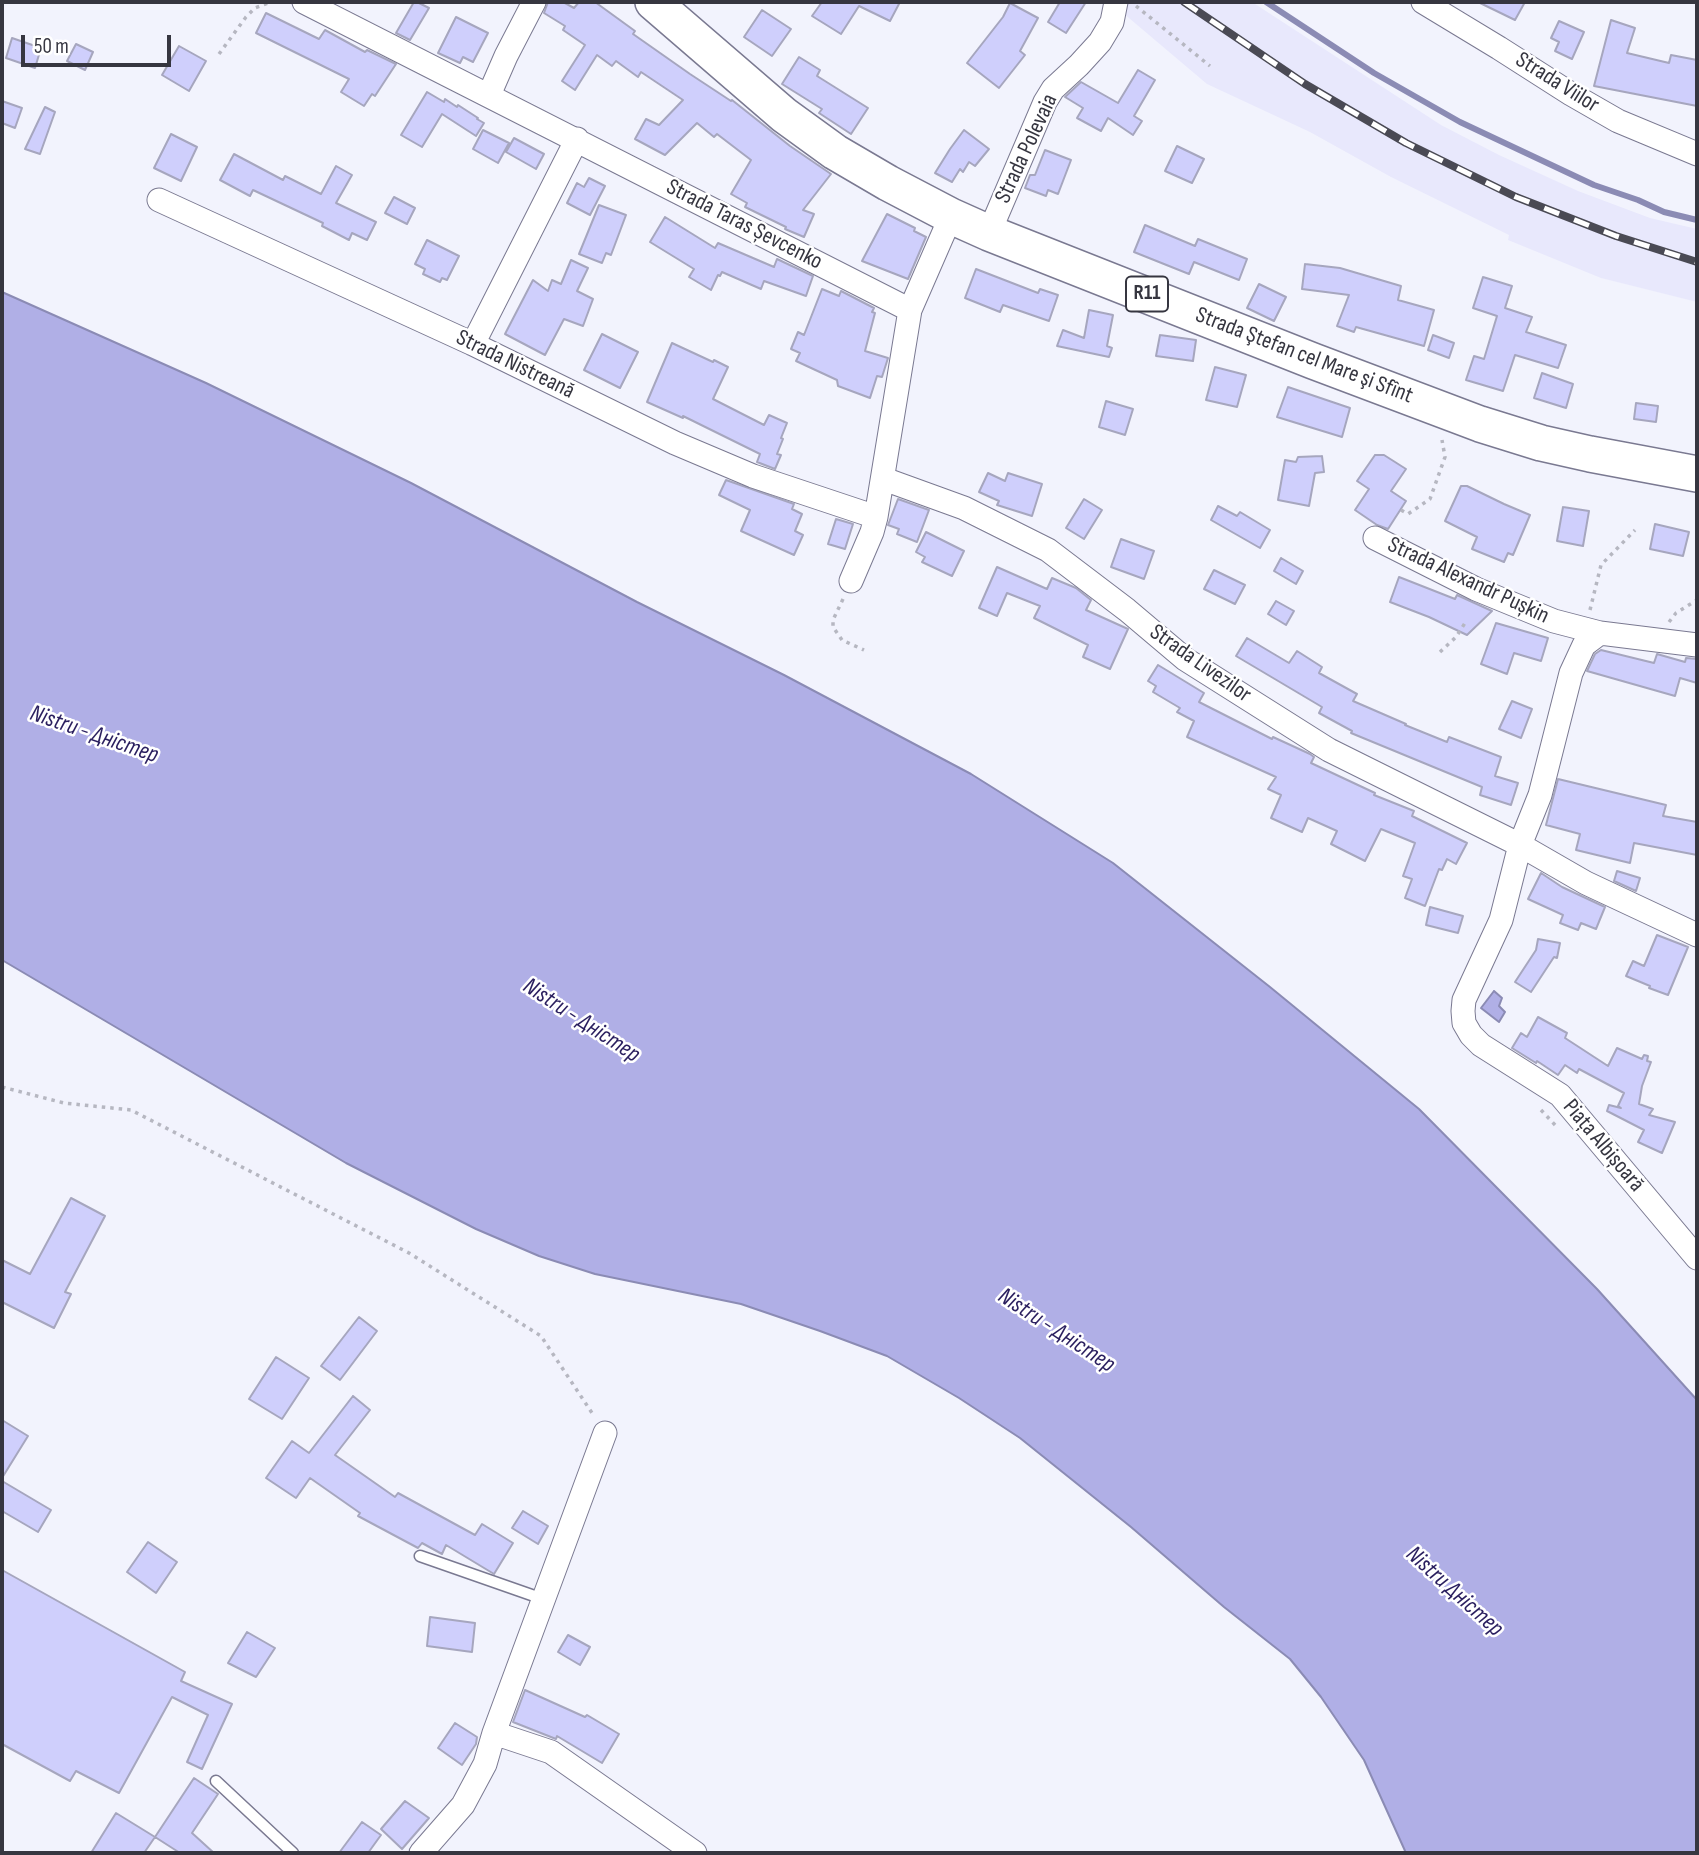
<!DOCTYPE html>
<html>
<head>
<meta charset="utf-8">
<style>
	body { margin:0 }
	#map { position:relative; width:1699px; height:1855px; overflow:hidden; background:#f2f3fd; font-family:"Sofia Sans Condensed",sans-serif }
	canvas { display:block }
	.frame { position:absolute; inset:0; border:4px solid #363640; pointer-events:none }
	.scale { position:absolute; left:21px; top:35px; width:150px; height:32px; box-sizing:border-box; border:4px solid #363640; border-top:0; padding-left:9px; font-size:21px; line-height:24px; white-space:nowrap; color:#363640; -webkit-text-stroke:5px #fff; paint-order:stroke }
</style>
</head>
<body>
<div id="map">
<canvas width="1699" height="1855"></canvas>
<div class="frame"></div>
<div class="scale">50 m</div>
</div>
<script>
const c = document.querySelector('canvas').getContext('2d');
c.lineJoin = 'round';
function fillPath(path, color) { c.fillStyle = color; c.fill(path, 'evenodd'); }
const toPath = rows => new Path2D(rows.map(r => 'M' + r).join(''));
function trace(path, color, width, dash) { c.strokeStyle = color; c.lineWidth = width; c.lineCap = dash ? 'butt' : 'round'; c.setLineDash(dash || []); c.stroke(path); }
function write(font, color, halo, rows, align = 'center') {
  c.font = font + ' "Sofia Sans Condensed",sans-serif'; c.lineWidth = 5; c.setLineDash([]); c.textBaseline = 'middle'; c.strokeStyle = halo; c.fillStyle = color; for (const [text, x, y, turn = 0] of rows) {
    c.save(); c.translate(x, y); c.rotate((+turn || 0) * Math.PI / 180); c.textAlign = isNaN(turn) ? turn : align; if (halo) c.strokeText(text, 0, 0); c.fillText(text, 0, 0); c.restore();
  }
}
fillPath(toPath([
	[1110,2,1252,2,1441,125,1499,155,1578,191,1650,218,1697,229,1697,302,1601,278,1508,240,1509,235,1391,177,1310,132,1207,84]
]), '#e8e8fc');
const water = toPath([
	[2,292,206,383,411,483,637,602,784,675,971,774,1113,863,1270,987,1419,1109,1597,1289,1697,1400,1697,1853,1406,1853,1364,1760,1321,1697,1290,1659,1224,1607,1131,1527,1020,1438,959,1398,887,1356,820,1331,741,1304,595,1274,539,1256,476,1229,346,1163,2,960,2,292],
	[1494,991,1502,998,1499,1006,1505,1012,1499,1022,1481,1008,1494,991]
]);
fillPath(water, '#b0afe6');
trace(water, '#8b8bb4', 2);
trace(toPath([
	[1266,2,1374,73,1460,122,1594,185,1638,200,1664,212,1697,220]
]), '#8b8bb4', 6);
const building = toPath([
	[414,2,417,2,429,8,410,40,396,33,414,2],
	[548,2,563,2,574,8,579,2,595,2,635,31,633,34,690,74,731,101,732,100,790,146,831,174,803,210,814,214,804,237,785,229,786,227,745,207,747,203,731,194,751,160,717,134,714,137,697,123,665,155,635,139,646,119,659,125,683,100,641,72,638,77,616,61,612,66,597,55,575,90,562,81,585,45,563,30,565,26,544,13,548,2],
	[822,2,900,2,890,21,859,6,841,34,812,16,822,2],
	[1060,2,1086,2,1066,33,1048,22,1060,2],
	[1478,2,1525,2,1515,20,1478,2],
	[1010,3,1038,18,1020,51,1025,55,999,88,967,63,1003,17,1010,3],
	[762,10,791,29,772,56,744,37,762,10],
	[266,13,319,39,325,30,365,52,367,50,396,64,375,96,372,94,364,106,341,92,349,79,256,33,266,13],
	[456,17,488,33,473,62,463,57,460,63,438,53,456,17],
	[1611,20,1635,28,1627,53,1669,63,1671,55,1697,60,1697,106,1594,86,1611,20],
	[1559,21,1584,32,1572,59,1555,51,1559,42,1551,38,1559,21],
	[12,38,41,48,35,68,6,58,12,38],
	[76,44,93,52,85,70,67,61,76,44],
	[179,46,206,61,189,91,162,75,179,46],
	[799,57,820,70,817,76,868,108,851,134,819,113,822,109,782,84,799,57],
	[1138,70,1155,80,1134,116,1142,121,1133,135,1108,118,1101,131,1077,118,1083,108,1065,97,1081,82,1118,103,1138,70],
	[427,92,444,102,445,99,457,107,458,105,478,118,477,119,484,123,476,136,442,114,422,147,401,135,427,92],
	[2,101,22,108,15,128,2,123,2,101],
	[45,107,55,112,40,154,25,149,45,107],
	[483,130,509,143,498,163,473,149,483,130],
	[964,130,989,149,975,166,969,162,963,172,960,169,952,182,935,173,950,149,964,130],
	[171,134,197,147,181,181,154,168,171,134],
	[514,138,544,154,536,169,506,152,514,138],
	[1177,146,1204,159,1192,183,1165,171,1177,146],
	[1045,150,1071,160,1058,194,1048,190,1046,196,1025,188,1030,175,1035,175,1045,150],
	[234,154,283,180,285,176,321,194,336,166,352,175,336,203,376,222,367,240,352,233,349,240,322,226,323,223,253,190,250,196,220,180,234,154],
	[589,178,605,186,590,215,567,203,577,183,584,187,589,178],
	[394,197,415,208,407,224,385,213,394,197],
	[599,205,626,215,611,255,606,253,602,263,579,254,599,205],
	[887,214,915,228,914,231,926,237,908,279,862,261,887,214],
	[665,217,715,248,718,243,774,267,777,259,813,276,806,296,764,281,761,289,722,272,720,276,718,275,711,290,689,277,694,269,650,242,665,217],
	[1145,225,1195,246,1198,239,1247,259,1239,280,1194,262,1189,274,1134,252,1145,225],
	[427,240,459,256,447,280,442,278,440,282,423,274,425,269,415,264,427,240],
	[571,260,588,268,577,291,593,299,583,326,564,319,545,355,505,334,533,280,548,291,552,280,561,284,571,260],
	[1305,264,1340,268,1401,286,1398,300,1434,310,1424,346,1356,327,1354,332,1337,326,1349,295,1302,289,1305,264],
	[976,269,1038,293,1040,289,1058,295,1049,321,1003,305,1000,312,965,298,976,269],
	[1483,277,1512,286,1505,308,1532,317,1526,332,1566,345,1558,368,1515,355,1503,391,1466,380,1474,356,1484,359,1497,316,1473,308,1483,277],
	[1259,284,1286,297,1274,321,1247,308,1259,284],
	[822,289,839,296,841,291,874,308,872,312,875,313,865,351,888,358,882,377,877,376,870,398,838,386,837,380,796,361,800,353,791,349,798,332,804,335,822,289],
	[1089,310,1113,315,1107,346,1112,348,1109,357,1057,346,1063,330,1084,338,1089,310],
	[602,334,638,352,620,388,584,370,602,334],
	[1160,335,1196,340,1193,361,1156,356,1160,335],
	[1433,335,1454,343,1449,358,1428,350,1433,335],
	[672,343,713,362,714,360,728,367,713,399,764,425,769,415,787,423,781,438,783,439,777,454,781,455,775,469,757,462,760,454,683,416,683,418,647,402,672,343],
	[1215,367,1246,375,1237,407,1206,400,1215,367],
	[1542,373,1573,384,1566,408,1534,398,1542,373],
	[1288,387,1350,408,1342,437,1277,417,1288,387],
	[1106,401,1133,409,1125,435,1099,427,1106,401],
	[1636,403,1658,406,1656,422,1634,419,1636,403],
	[1375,455,1384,455,1406,469,1391,491,1406,501,1388,529,1377,525,1355,510,1369,489,1357,481,1375,455],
	[1322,456,1324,472,1315,473,1309,506,1278,500,1285,460,1296,462,1298,457,1322,456],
	[988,473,1005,481,1008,473,1042,484,1032,516,997,505,999,501,979,492,988,473],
	[726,480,794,504,792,509,802,514,795,531,803,535,794,555,741,531,750,510,719,495,726,480],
	[1461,486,1467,486,1504,504,1530,515,1513,555,1508,553,1504,562,1472,549,1477,537,1445,521,1461,486],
	[898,499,929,510,917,542,897,534,899,529,888,525,898,499],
	[1084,499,1102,510,1084,539,1066,528,1084,499],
	[1218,506,1237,516,1240,512,1270,530,1260,548,1211,520,1218,506],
	[1563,507,1589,511,1583,546,1557,541,1563,507],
	[836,519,853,524,845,549,828,544,836,519],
	[1655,524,1689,532,1683,556,1650,549,1655,524],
	[926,532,964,551,952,576,922,562,925,557,916,552,926,532],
	[1121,539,1154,551,1144,579,1111,567,1121,539],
	[1281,558,1303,571,1296,584,1274,571,1281,558],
	[997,567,1047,589,1052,578,1076,588,1091,600,1086,610,1128,629,1110,669,1083,657,1088,645,1034,618,1040,606,1007,593,997,616,979,608,997,567],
	[1214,570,1245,585,1235,604,1204,589,1214,570],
	[1399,577,1455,599,1457,595,1492,611,1467,635,1429,617,1390,602,1399,577],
	[1276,601,1294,611,1286,625,1268,614,1276,601],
	[1496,623,1548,638,1541,661,1514,653,1507,674,1481,664,1496,623],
	[1247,638,1289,663,1297,651,1322,667,1319,673,1357,694,1353,701,1406,724,1405,725,1447,742,1449,737,1501,757,1495,776,1518,783,1511,805,1480,795,1482,787,1351,733,1352,731,1319,713,1322,707,1236,656,1247,638],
	[1601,650,1654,663,1657,654,1685,662,1686,658,1697,659,1697,683,1680,678,1675,696,1587,671,1595,654,1601,650],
	[1158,665,1204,693,1199,702,1272,739,1273,737,1310,754,1314,757,1311,763,1375,793,1374,795,1414,811,1412,816,1467,843,1456,864,1447,859,1442,870,1439,869,1425,906,1405,898,1412,879,1403,876,1415,843,1381,829,1365,861,1331,844,1337,831,1308,818,1302,832,1271,818,1281,795,1268,789,1276,777,1187,737,1194,721,1177,712,1180,708,1153,692,1156,686,1148,681,1158,665],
	[1512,701,1532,709,1521,738,1499,729,1512,701],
	[1558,779,1666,805,1663,816,1697,822,1697,855,1634,843,1630,863,1576,850,1580,834,1546,825,1558,779],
	[1617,871,1640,878,1636,891,1614,881,1617,871],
	[1541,873,1562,887,1605,907,1596,929,1581,923,1578,930,1560,923,1563,915,1528,899,1541,873],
	[1430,907,1463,916,1458,933,1426,925,1430,907],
	[1657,935,1688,947,1668,995,1649,988,1650,986,1626,976,1633,961,1644,966,1657,935],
	[1538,939,1560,943,1557,958,1554,957,1531,992,1515,982,1536,950,1538,939],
	[1538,1017,1567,1033,1565,1038,1608,1066,1617,1048,1642,1059,1644,1055,1648,1056,1647,1061,1651,1062,1642,1086,1639,1104,1653,1109,1649,1115,1675,1122,1662,1153,1638,1142,1644,1130,1607,1111,1609,1105,1621,1108,1618,1106,1624,1093,1579,1069,1577,1073,1565,1065,1558,1075,1537,1061,1536,1063,1512,1048,1521,1033,1527,1037,1538,1017],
	[71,1198,105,1216,65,1292,71,1294,54,1328,2,1302,2,1260,30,1274,71,1198],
	[359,1317,377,1331,340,1380,321,1366,359,1317],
	[276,1357,309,1378,282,1419,249,1399,276,1357],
	[353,1396,370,1410,335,1455,395,1497,398,1493,475,1535,482,1524,513,1543,494,1574,446,1545,442,1554,422,1543,418,1548,358,1516,360,1513,310,1478,296,1498,266,1478,292,1441,309,1453,353,1396],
	[2,1420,28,1436,2,1478,2,1420],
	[2,1481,51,1510,38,1532,2,1511,2,1481],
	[523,1511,548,1526,538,1544,512,1528,523,1511],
	[148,1542,177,1562,156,1593,127,1572,148,1542],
	[2,1570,185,1672,181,1681,232,1704,202,1769,187,1762,208,1715,172,1697,119,1793,76,1771,70,1781,2,1744,2,1570],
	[430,1617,475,1623,472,1652,427,1646,430,1617],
	[247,1632,275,1648,256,1677,228,1663,247,1632],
	[568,1635,590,1647,580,1665,558,1652,568,1635],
	[525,1690,585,1717,587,1715,619,1734,602,1763,557,1736,556,1739,513,1722,525,1690],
	[455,1723,477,1737,476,1744,462,1765,438,1748,455,1723],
	[194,1778,218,1794,192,1833,214,1853,180,1853,155,1837,194,1778],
	[405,1801,429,1818,402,1849,381,1829,405,1801],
	[116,1813,155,1837,144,1853,91,1853,116,1813],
	[362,1822,381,1835,368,1853,339,1853,362,1822]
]);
fillPath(building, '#cfcffc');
trace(building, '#a6a6be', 2);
const service = toPath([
	[420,1556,543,1599],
	[216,1781,293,1853]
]);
const minor = toPath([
	[304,2,910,310],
	[1423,2,1499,48,1571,94,1618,121,1697,154],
	[489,95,506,56,534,2],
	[159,200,473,344,675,443,753,476,876,517],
	[989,233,1045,102,1053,89,1079,65,1100,42,1112,22,1116,2],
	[473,344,577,139],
	[884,479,964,508,1048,550,1127,610,1185,659,1329,750,1520,845,1586,883,1697,935],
	[1375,538,1476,589,1554,621,1600,633,1697,645],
	[851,581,872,532,876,517,910,310,951,216],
	[1600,633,1584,645,1571,673,1540,795,1520,845,1501,920,1464,1000,1463,1011,1464,1023,1471,1035,1481,1045,1560,1095,1697,1258],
	[494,1733,551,1752,695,1853],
	[421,1853,463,1805,485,1764,494,1733,605,1433]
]);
const primary = toPath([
	[653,2,784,115,835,152,888,183,951,216,989,233,1313,361,1480,424,1541,443,1590,454,1697,474]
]);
trace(service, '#7a7991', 13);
trace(minor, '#7a7991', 25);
trace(primary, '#7a7991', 38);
trace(toPath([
	[1136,6,1210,66],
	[219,54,246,17,255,8,271,2],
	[1401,510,1408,514,1430,499,1445,457,1442,440],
	[843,599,833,620,833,627,842,640,864,650],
	[1590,610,1601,565,1635,530],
	[1669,622,1676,613,1697,600],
	[1440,652,1456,637,1465,623],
	[2,1087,64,1103,131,1110,409,1253,541,1336,594,1416],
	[1541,1110,1557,1127]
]), '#b6b7c1', 3.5, [3.5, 5]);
trace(service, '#fff', 10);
trace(minor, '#fff', 23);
trace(primary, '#fff', 35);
const rail = toPath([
	[1184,2,1305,84,1406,143,1516,197,1616,236,1697,262]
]);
trace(rail, '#4a4a54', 8);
trace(rail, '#fff', 5, [16]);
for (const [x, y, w] of [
	[1147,294,42]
]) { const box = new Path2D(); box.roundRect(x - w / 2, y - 17.5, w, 35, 5); c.fillStyle = '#fff'; c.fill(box); trace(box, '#363640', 2); }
write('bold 21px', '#363640', null, [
	["R11",1147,294]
]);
write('23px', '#363640', '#fff', [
	["Strada Viilor",1557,83,32],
	["Strada Polevaia",1027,149,-65],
	["Strada Taras Șevcenko",744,225,27],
	["Strada Ştefan cel Mare şi Sfînt",1304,356,21],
	["Strada Nistreană",515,365,26],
	["Strada Alexandr Pușkin",1468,581,25],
	["Strada Livezilor",1200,664,35],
	["Piața Albișoară",1603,1146,50]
]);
write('italic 24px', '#2a1f5f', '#fff', [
	["Nistru - Дністер",94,735,19],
	["Nistru - Дністер",581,1021,33],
	["Nistru - Дністер",1056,1331,33],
	["Nistru Дністер",1454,1592,42]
]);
</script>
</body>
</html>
